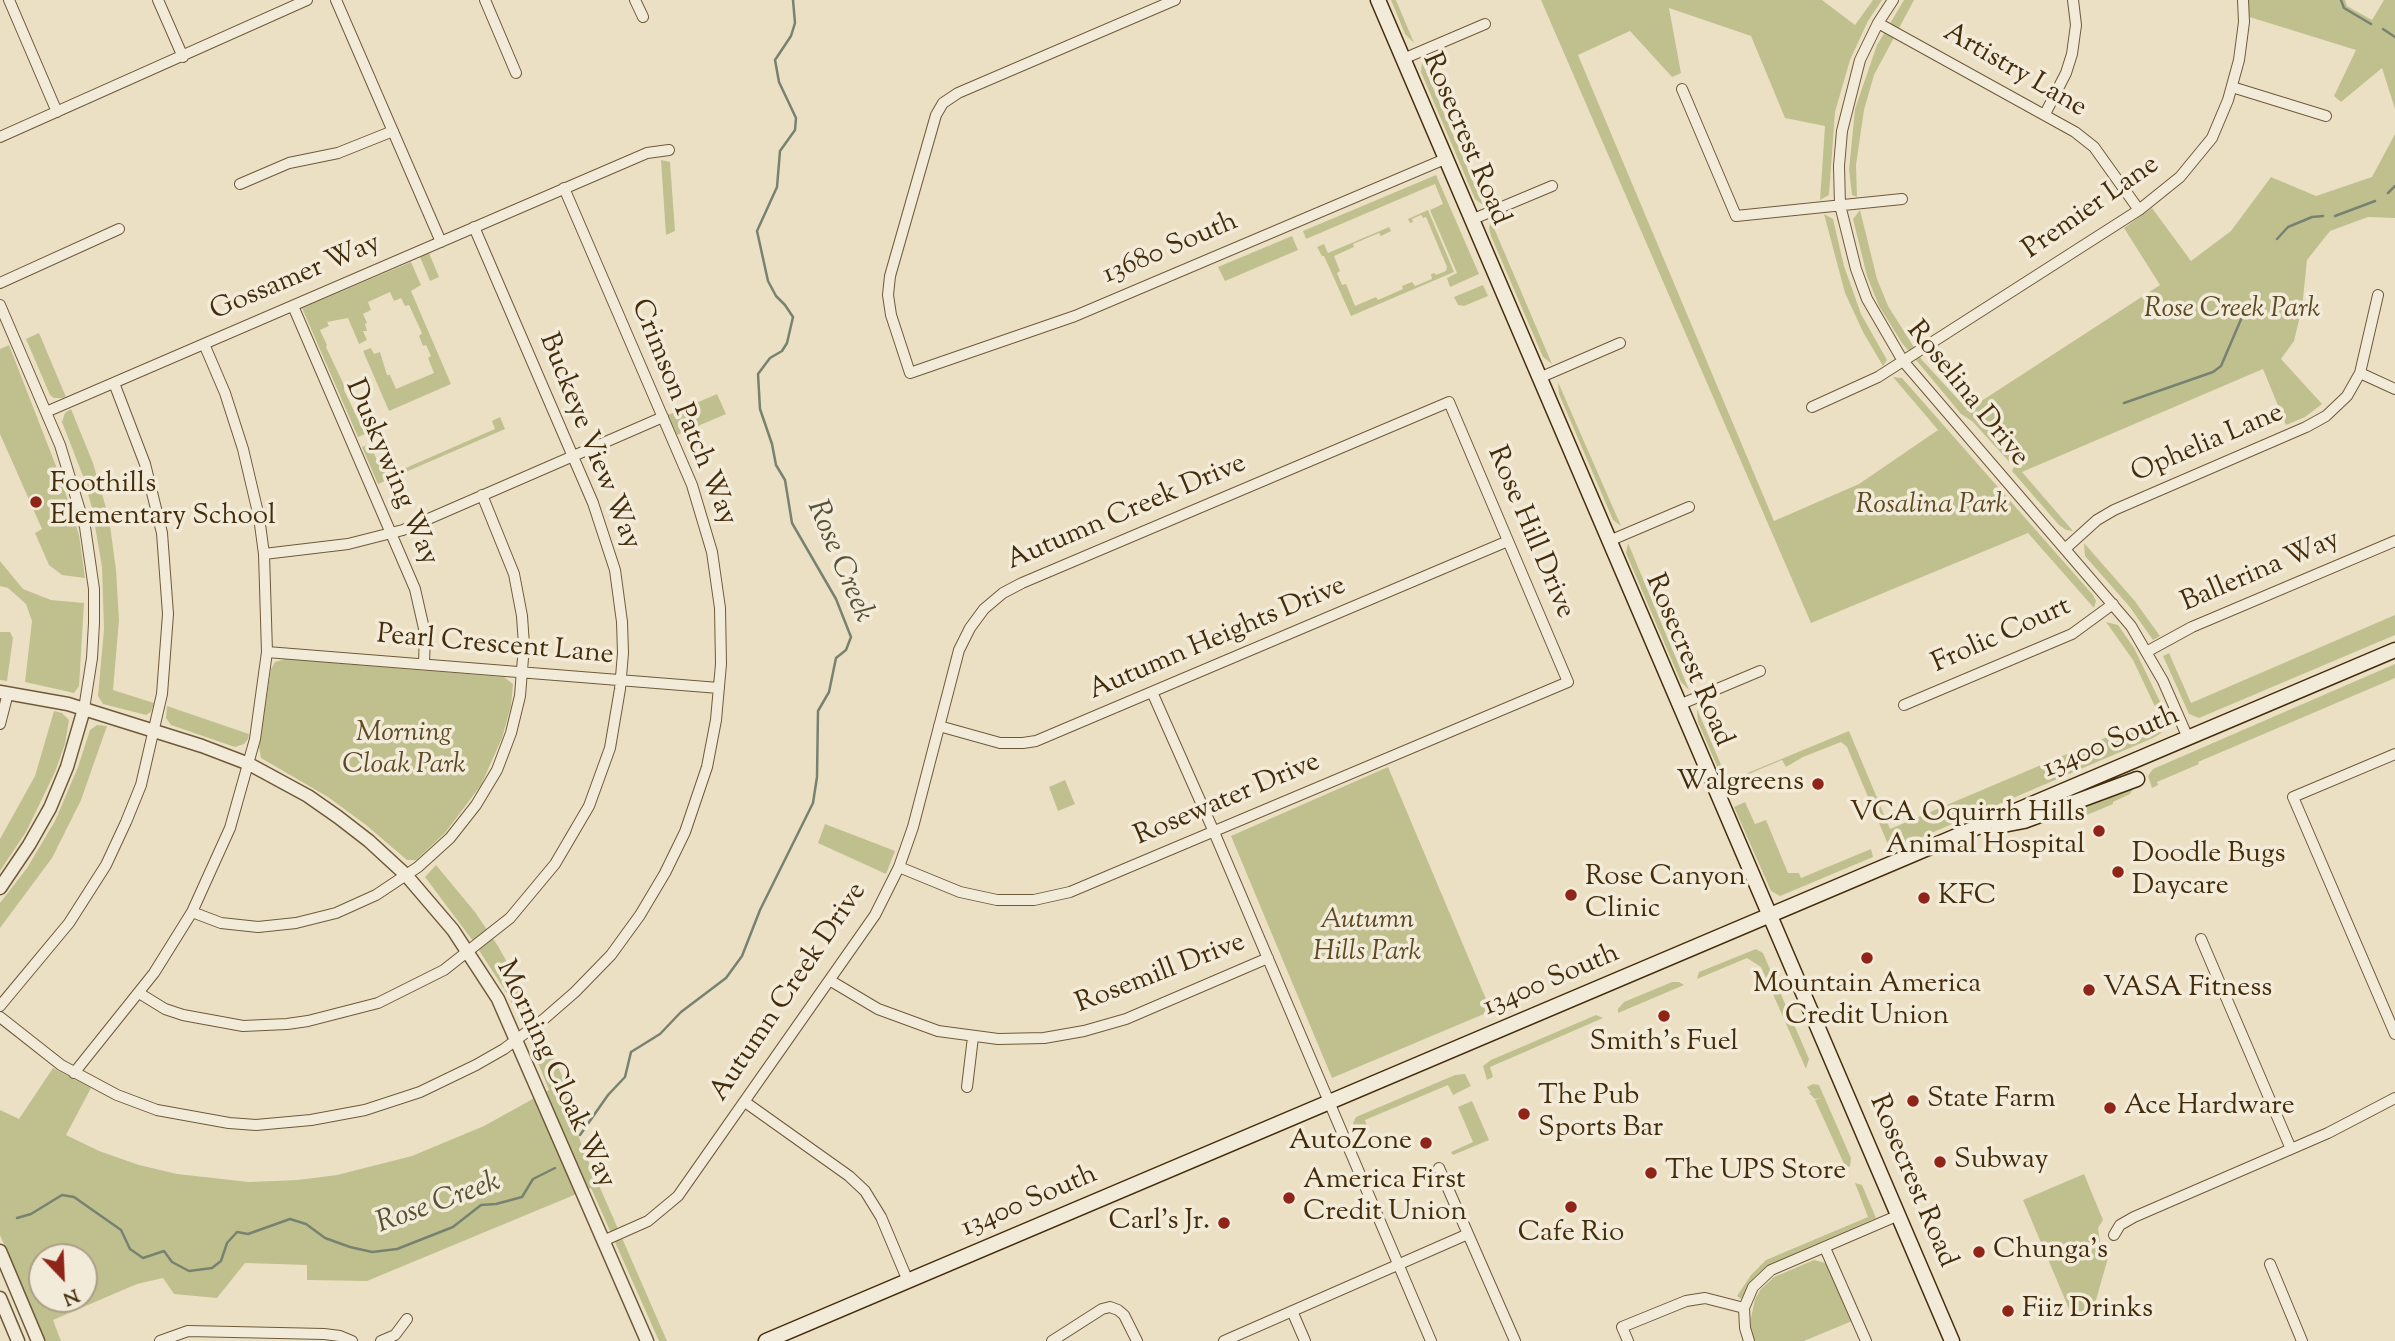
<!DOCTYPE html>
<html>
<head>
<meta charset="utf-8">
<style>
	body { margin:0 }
	#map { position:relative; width:2395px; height:1341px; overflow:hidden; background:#ece0c4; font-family:"Sorts Mill Goudy",serif }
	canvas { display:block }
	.north { position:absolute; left:28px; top:1243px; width:70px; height:70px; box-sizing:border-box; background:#f3ebd9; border:2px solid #ad9f87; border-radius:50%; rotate:157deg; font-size:19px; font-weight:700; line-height:28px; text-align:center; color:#442d0b }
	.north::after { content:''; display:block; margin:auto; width:24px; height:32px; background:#8f2418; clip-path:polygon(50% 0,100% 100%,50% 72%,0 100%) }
</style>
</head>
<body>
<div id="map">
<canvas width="2395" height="1341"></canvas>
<div class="north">N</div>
</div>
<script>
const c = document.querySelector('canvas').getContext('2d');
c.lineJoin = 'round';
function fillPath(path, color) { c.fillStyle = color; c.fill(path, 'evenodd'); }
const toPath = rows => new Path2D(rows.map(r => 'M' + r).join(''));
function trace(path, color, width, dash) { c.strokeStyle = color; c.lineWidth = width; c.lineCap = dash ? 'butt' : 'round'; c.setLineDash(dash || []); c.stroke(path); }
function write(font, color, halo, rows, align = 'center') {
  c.font = font + ' "Sorts Mill Goudy",serif'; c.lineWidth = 7; c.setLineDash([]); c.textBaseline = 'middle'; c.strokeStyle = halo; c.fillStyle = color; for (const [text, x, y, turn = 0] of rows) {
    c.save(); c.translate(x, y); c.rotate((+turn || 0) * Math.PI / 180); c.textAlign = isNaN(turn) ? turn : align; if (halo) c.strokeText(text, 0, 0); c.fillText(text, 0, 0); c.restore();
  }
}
fillPath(toPath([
	[1391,0,1396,0,1414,43,1405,34],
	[1541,0,1822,0,1855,25,1873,0,1882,0,1868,21,1850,60,1835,112,1829,195,1820,200,1825,126,1785,118,1751,36,1669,8,1681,73,1672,77,1630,31,1578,55,1774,521,1859,484,1938,430,1893,377,1902,378,2093,595,2096,601,2094,608,2028,533,1811,623],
	[1904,0,1914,0,1874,75,1864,110,1856,165,1857,197,1852,195,1849,170,1855,109,1877,45],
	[2243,0,2345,0,2347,6,2372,20,2384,0,2395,0,2395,109,2382,68,2341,102,2334,96,2356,50,2243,15],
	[1422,62,1483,205,1475,199,1421,72],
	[2395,134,2395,218,2368,217,2330,231,2307,260,2302,308,2294,341,2281,359,2322,404,2305,417,2286,425,2263,369,2022,472,2073,531,2066,530,2059,525,2012,471,2014,467,1972,421,1961,414,1902,343,1879,306,1867,276,1853,219,1860,210,1877,279,1888,306,1922,360,1967,409,1966,411,2160,285,2124,228,2152,208,2191,261,2231,231,2271,177,2316,196,2372,177],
	[661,160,670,162,675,231,666,235],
	[1436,175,1479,274,1450,287,1447,278,1457,273,1430,210,1443,204,1435,184,1306,239,1303,231],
	[1428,210,1454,272,1351,316,1324,256,1322,256,1317,247,1324,244,1328,253,1389,227,1391,231,1381,236,1379,233,1353,244,1354,247,1334,256,1340,271,1337,273,1342,285,1346,284,1355,306,1376,297,1378,300,1403,289,1402,286,1412,282,1415,286,1432,279,1431,274,1435,273,1436,275,1446,271,1447,267,1426,217,1423,218,1421,215,1412,219,1413,222,1410,223,1408,219],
	[1824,214,1833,219,1844,266,1861,314,1887,360,1883,366,1863,332,1845,293],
	[1491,221,1552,364,1543,357,1491,236,1489,228],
	[1292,236,1298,250,1225,281,1218,267],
	[429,253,439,277,430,281,420,257],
	[411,262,421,285,411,291,451,384,389,411,363,351,371,348,374,354,380,352,387,375,390,375,396,389,434,373,428,358,431,356,426,345,423,346,419,336,422,333,409,305,405,306,401,298,394,301,390,292,368,302,371,310,363,314,367,323,365,324,367,331,363,331,367,340,359,344,348,318,327,322,329,326,320,330,327,345,326,347,344,385,344,390,365,434,358,437,302,308],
	[1483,285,1488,296,1464,306,1458,305,1454,297],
	[39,333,66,397,63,398,54,398,50,395,26,339],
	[9,345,61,479,79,535,85,578,62,575,49,565,35,533,42,529,0,434,0,349],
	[1558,382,1621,526,1613,520,1559,394],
	[717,394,726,414,677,435,668,415],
	[71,409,93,463,109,518,116,570,119,620,113,690,154,703,151,712,146,715,103,704,98,696,104,629,102,567,92,508,83,476,62,422,65,413],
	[500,417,505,429,378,484,362,447,370,444,381,470,388,467,392,474,495,429,492,421],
	[1628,543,1673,651,1689,690,1681,682,1626,553],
	[2084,543,2134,600,2160,636,2153,640,2129,606,2085,556],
	[0,561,23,589,51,600,84,603,79,686,74,693,25,682,32,621,26,604,8,588,0,586],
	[2395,615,2395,635,2199,718,2189,714,2163,656,2169,653,2191,703],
	[2106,622,2118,625,2134,648,2168,718,2166,730,2153,738,1894,849,1890,849,1847,747,1841,742,1803,757,1786,767,1782,760,1744,776,1746,780,1731,787,1726,787,1698,722,1697,709,1728,781,1849,731,1890,829,2159,715,2133,660],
	[0,632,10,632,13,638,7,681,0,680],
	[285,659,504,677,513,684,511,706,502,738,481,785,445,833,416,860,407,860,366,825,328,797,261,758,259,747,271,669,275,662],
	[2395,664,2395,678,2198,762,2199,764,2157,782,2158,785,2152,788,2148,776,2153,769],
	[167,706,249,734,248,739,244,744,235,747,171,725,166,718],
	[54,711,62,713,69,720,65,744,55,772,26,832,0,871,0,839,35,776],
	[97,725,107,726,81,800,52,858,0,928,0,903,27,868,55,821,78,767,90,730],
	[1388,767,1491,1011,1332,1078,1231,836],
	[1065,780,1075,804,1058,811,1049,787],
	[2130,784,2133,789,2130,794,2113,802,2113,804,2075,820,2070,808],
	[1745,802,1755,824,1766,820,1788,873,1799,873,1801,878,1871,849,1873,857,1780,896,1771,891,1734,807],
	[825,824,895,851,886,874,818,843],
	[436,865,475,912,498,946,535,1012,578,1114,575,1127,584,1151,667,1341,659,1341,591,1188,367,1281,307,1280,307,1265,245,1263,217,1298,174,1294,163,1278,137,1284,53,1320,61,1341,45,1341,0,1235,0,1110,19,1119,53,1068,91,1088,66,1135,99,1151,139,1165,177,1174,249,1182,298,1180,337,1175,412,1156,484,1126,549,1090,521,1020,506,992,473,941,425,877],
	[42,1257,84,1257,84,1299,42,1299],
	[1756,949,1763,953,1809,1059,1806,1069,1761,967,1747,958,1697,979,1699,972],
	[1672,982,1679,982,1684,985,1618,1013,1618,1009,1624,1002],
	[1596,1015,1603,1018,1490,1067,1493,1077,1487,1080,1483,1066,1491,1060],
	[1465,1074,1471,1086,1453,1095,1448,1085,1365,1120,1368,1129,1358,1133,1353,1123,1356,1117,1455,1075],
	[1813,1084,1819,1085,1851,1158,1850,1166,1846,1168,1815,1100,1821,1098,1815,1099,1809,1093,1811,1093,1807,1087],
	[1472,1101,1489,1140,1453,1155,1451,1152,1473,1142,1458,1107],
	[2084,1174,2103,1220,2098,1228,2100,1242,2110,1251,2094,1307,2072,1316,2023,1200],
	[1855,1183,1862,1185,1876,1218,1770,1264,1754,1278,1741,1299,1737,1296,1751,1275,1766,1260,1868,1217],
	[1814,1260,1826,1263,1852,1321,1804,1341,1755,1341,1750,1327,1751,1318,1755,1299,1761,1289,1774,1277]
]), '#c0c08f');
trace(toPath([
	[2341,0,2344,8,2371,24],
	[2383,29,2395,37],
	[2388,193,2395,186],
	[2335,216,2375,201],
	[2277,239,2288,227,2312,217,2323,216],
	[2124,403,2213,372,2221,366,2242,317],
	[580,1135,608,1095,625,1077,631,1052,660,1034,681,1012,726,978,742,956,760,910,813,803,817,777,818,711,829,692,836,658,846,650,851,637,836,599,792,523,785,480,776,465,772,444,760,409,758,374,770,358,782,351,787,343,793,317,785,305,776,296,768,281,757,231,777,187,780,151,795,130,796,118,779,82,775,60,791,36,795,23,793,0],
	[17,1218,31,1214,62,1195,74,1197,121,1230,130,1249,143,1258,164,1251,172,1262,189,1271,212,1268,221,1261,227,1243,237,1232,248,1234,290,1219,306,1224,325,1238,350,1247,372,1252,397,1249,453,1227,481,1205,496,1204,522,1197,533,1179,555,1168]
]), '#778370', 2.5);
const minor = toPath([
	[9,0,57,112],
	[158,0,183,57],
	[336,0,441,242],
	[485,0,516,73],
	[635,0,643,17],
	[1175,0,958,93,943,103,936,115,890,276,888,295,891,315,910,373,1075,316,1445,159],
	[1893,0,1878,23,1860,60,1842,131,1839,166,1840,205,1856,269,1867,299,1903,361,2131,626,2163,681,2188,738],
	[1878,23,2075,132,2094,147,2139,210],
	[1403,59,1485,24],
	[2232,87,2326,116],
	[1682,89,1736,216,1902,199],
	[2045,114,2066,73,2072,54,2076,25,2073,0],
	[0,137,307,0],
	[240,184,289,163,338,153,393,131],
	[1471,220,1552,186],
	[0,283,119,229],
	[0,305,60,445,85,527,94,589,94,623,92,658,84,709],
	[293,306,415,589,425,633,424,664],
	[2360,373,2395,389],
	[1539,378,1620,343],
	[1812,407,1878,377,2139,210,2180,177,2212,138,2228,100,2239,60,2244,22,2243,0],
	[46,412,647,153,669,150],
	[1609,541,1689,507],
	[2066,548,2097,520,2114,510,2306,427,2326,416,2347,396,2360,373,2378,295],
	[264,554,348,544,403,530,663,417],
	[2148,651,2192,627,2395,541],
	[267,652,719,688],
	[1152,692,1214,832,1431,1341],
	[1679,705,1760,671],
	[1904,705,2072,634,2113,604],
	[0,724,8,693],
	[939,726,1000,743,1023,743,1036,741,1508,541],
	[2395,754,2293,797,2395,1034],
	[192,912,221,923,258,927,296,923,336,913,376,895,418,867,450,838,476,805,497,770,511,733,520,696,524,645,522,616,514,574,482,495],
	[2201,939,2291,1149],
	[831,981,878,1009,938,1031,998,1039,1044,1038,1084,1031,1126,1019,1268,958],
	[139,993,165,1009,183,1015,243,1026,287,1024,308,1021,378,1003,444,970,510,918,555,864,589,806,610,748,620,689,623,653,622,622,615,570,593,503,474,227],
	[0,1006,69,923,106,865,126,822,141,785,162,694,168,614,162,533,145,464,114,383],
	[0,1017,61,1065,117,1095,157,1110,229,1123,256,1125,311,1120,365,1110,420,1092,476,1065,504,1049,544,1019,575,992,611,955,640,915,665,873,685,832,707,767,716,720,721,664,720,608,712,552,692,485,564,188],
	[74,1073,154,973,192,912,230,828,255,739,267,652,264,554,259,517,243,449,225,393,204,344],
	[967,1087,973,1037],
	[745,1102,849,1176,865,1191,881,1217,908,1281],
	[1439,1168,1515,1341],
	[2114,1235,2120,1225,2134,1217,2328,1133,2395,1098],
	[603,1241,648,1221,678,1196,875,915,899,867,913,827,959,650,970,628,984,609,1003,593,1022,583,1449,402,1568,682,1070,892,1034,900,997,900,960,892,899,867],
	[1825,1248,1866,1341],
	[2270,1264,2302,1341],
	[1292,1311,1305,1341],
	[160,1341,188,1331,324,1334,340,1336,352,1341],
	[381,1341,395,1335,407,1319],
	[1052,1341,1102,1309,1110,1307,1118,1310,1124,1315,1137,1341],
	[1224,1341,1468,1234],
	[1628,1341,1622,1327,1686,1301,1705,1298,1744,1308],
	[1749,1341,1745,1328,1744,1308,1753,1287,1771,1270,1899,1215]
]);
const tertiary = toPath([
	[0,692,68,704,202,746,249,764,308,796,338,817,369,841,406,875,453,930,498,999,647,1341],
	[0,888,29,845,50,808,67,767,84,709],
	[0,1251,38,1341],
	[0,1298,18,1341]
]);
const secondary = toPath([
	[1378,0,1952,1341],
	[1998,826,2024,821,2137,779],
	[766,1341,2395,650]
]);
trace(minor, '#6e5a39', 12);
trace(tertiary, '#6e5a39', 15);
trace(secondary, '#442d0b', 17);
trace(minor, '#f3ebd9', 10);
trace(tertiary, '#f3ebd9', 12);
trace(secondary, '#f3ebd9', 14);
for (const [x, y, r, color] of [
	[36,502,7,"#8f2418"],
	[1818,784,7,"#8f2418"],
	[2099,831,7,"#8f2418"],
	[2118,872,7,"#8f2418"],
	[1571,895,7,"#8f2418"],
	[1924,898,7,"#8f2418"],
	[1867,958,7,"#8f2418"],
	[2089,990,7,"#8f2418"],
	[1664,1016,7,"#8f2418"],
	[1913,1101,7,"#8f2418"],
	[2110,1108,7,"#8f2418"],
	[1524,1114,7,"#8f2418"],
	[1426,1143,7,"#8f2418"],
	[1940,1162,7,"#8f2418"],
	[1651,1173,7,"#8f2418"],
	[1289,1198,7,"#8f2418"],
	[1571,1207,7,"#8f2418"],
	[1224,1223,7,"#8f2418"],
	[1979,1252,7,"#8f2418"],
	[2008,1311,7,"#8f2418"]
]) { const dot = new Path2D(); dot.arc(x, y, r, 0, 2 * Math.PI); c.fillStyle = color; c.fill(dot); trace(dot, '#f3ebd9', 2.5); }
write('28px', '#442d0b', '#f3ebd9', [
	["Artistry Lane",2014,72,30],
	["Rosecrest Road",1464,140,67],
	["Premier Lane",2092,209,-35],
	["13680 South",1171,250,-23],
	["Gossamer Way",296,279,-23],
	["Roselina Drive",1966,395,51],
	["Crimson Patch Way",682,413,68],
	["Buckeye View Way",588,442,68],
	["Ophelia Lane",2208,445,-23],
	["Duskywing Way",390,473,67],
	["Autumn Creek Drive",1127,514,-23],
	["Rose Hill Drive",1529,533,67],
	["Ballerina Way",2261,573,-23],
	["Frolic Court",2002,637,-24],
	["Autumn Heights Drive",1218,640,-23],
	["Pearl Crescent Lane",495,647,5],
	["Rosecrest Road",1687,661,67],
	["13400 South",2112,744,-23],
	["Rosewater Drive",1228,801,-23],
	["Rosemill Drive",1161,975,-21],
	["13400 South",1552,982,-23],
	["Autumn Creek Drive",790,993,-56],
	["Morning Cloak Way",554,1075,65],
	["Rosecrest Road",1911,1182,67],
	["13400 South",1030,1203,-23]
]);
write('italic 28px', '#5d4a25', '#f3ebd9', [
	["Rose Creek Park",2232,311],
	["Rosalina Park",1932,507],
	["Morning",404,735],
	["Cloak Park",404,767],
	["Autumn",1367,922],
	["Hills Park",1367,954]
]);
write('28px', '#442d0b', '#f3ebd9', [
	["Foothills",50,486],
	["Elementary School",50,518],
	["Walgreens",1804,784,"right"],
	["VCA Oquirrh Hills",2085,815,"right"],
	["Animal Hospital",2085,847,"right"],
	["Doodle Bugs",2132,856],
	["Daycare",2132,888],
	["Rose Canyon",1585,879],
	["Clinic",1585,911],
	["KFC",1938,898],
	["Mountain America",1867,986,"center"],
	["Credit Union",1867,1018,"center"],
	["VASA Fitness",2103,990],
	["Smith's Fuel",1664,1044,"center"],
	["The Pub",1538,1098],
	["Sports Bar",1538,1130],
	["State Farm",1927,1101],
	["Ace Hardware",2124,1108],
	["AutoZone",1412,1143,"right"],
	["Subway",1954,1162],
	["The UPS Store",1665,1173],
	["America First",1303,1182],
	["Credit Union",1303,1214],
	["Carl's Jr.",1210,1223,"right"],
	["Cafe Rio",1571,1235,"center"],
	["Chunga's",1993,1252],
	["Fiiz Drinks",2022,1311]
], 'left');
write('italic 30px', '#595135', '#f3ebd9', [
	["Rose Creek",838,562,67],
	["Rose Creek",439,1205,-20]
]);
</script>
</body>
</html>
